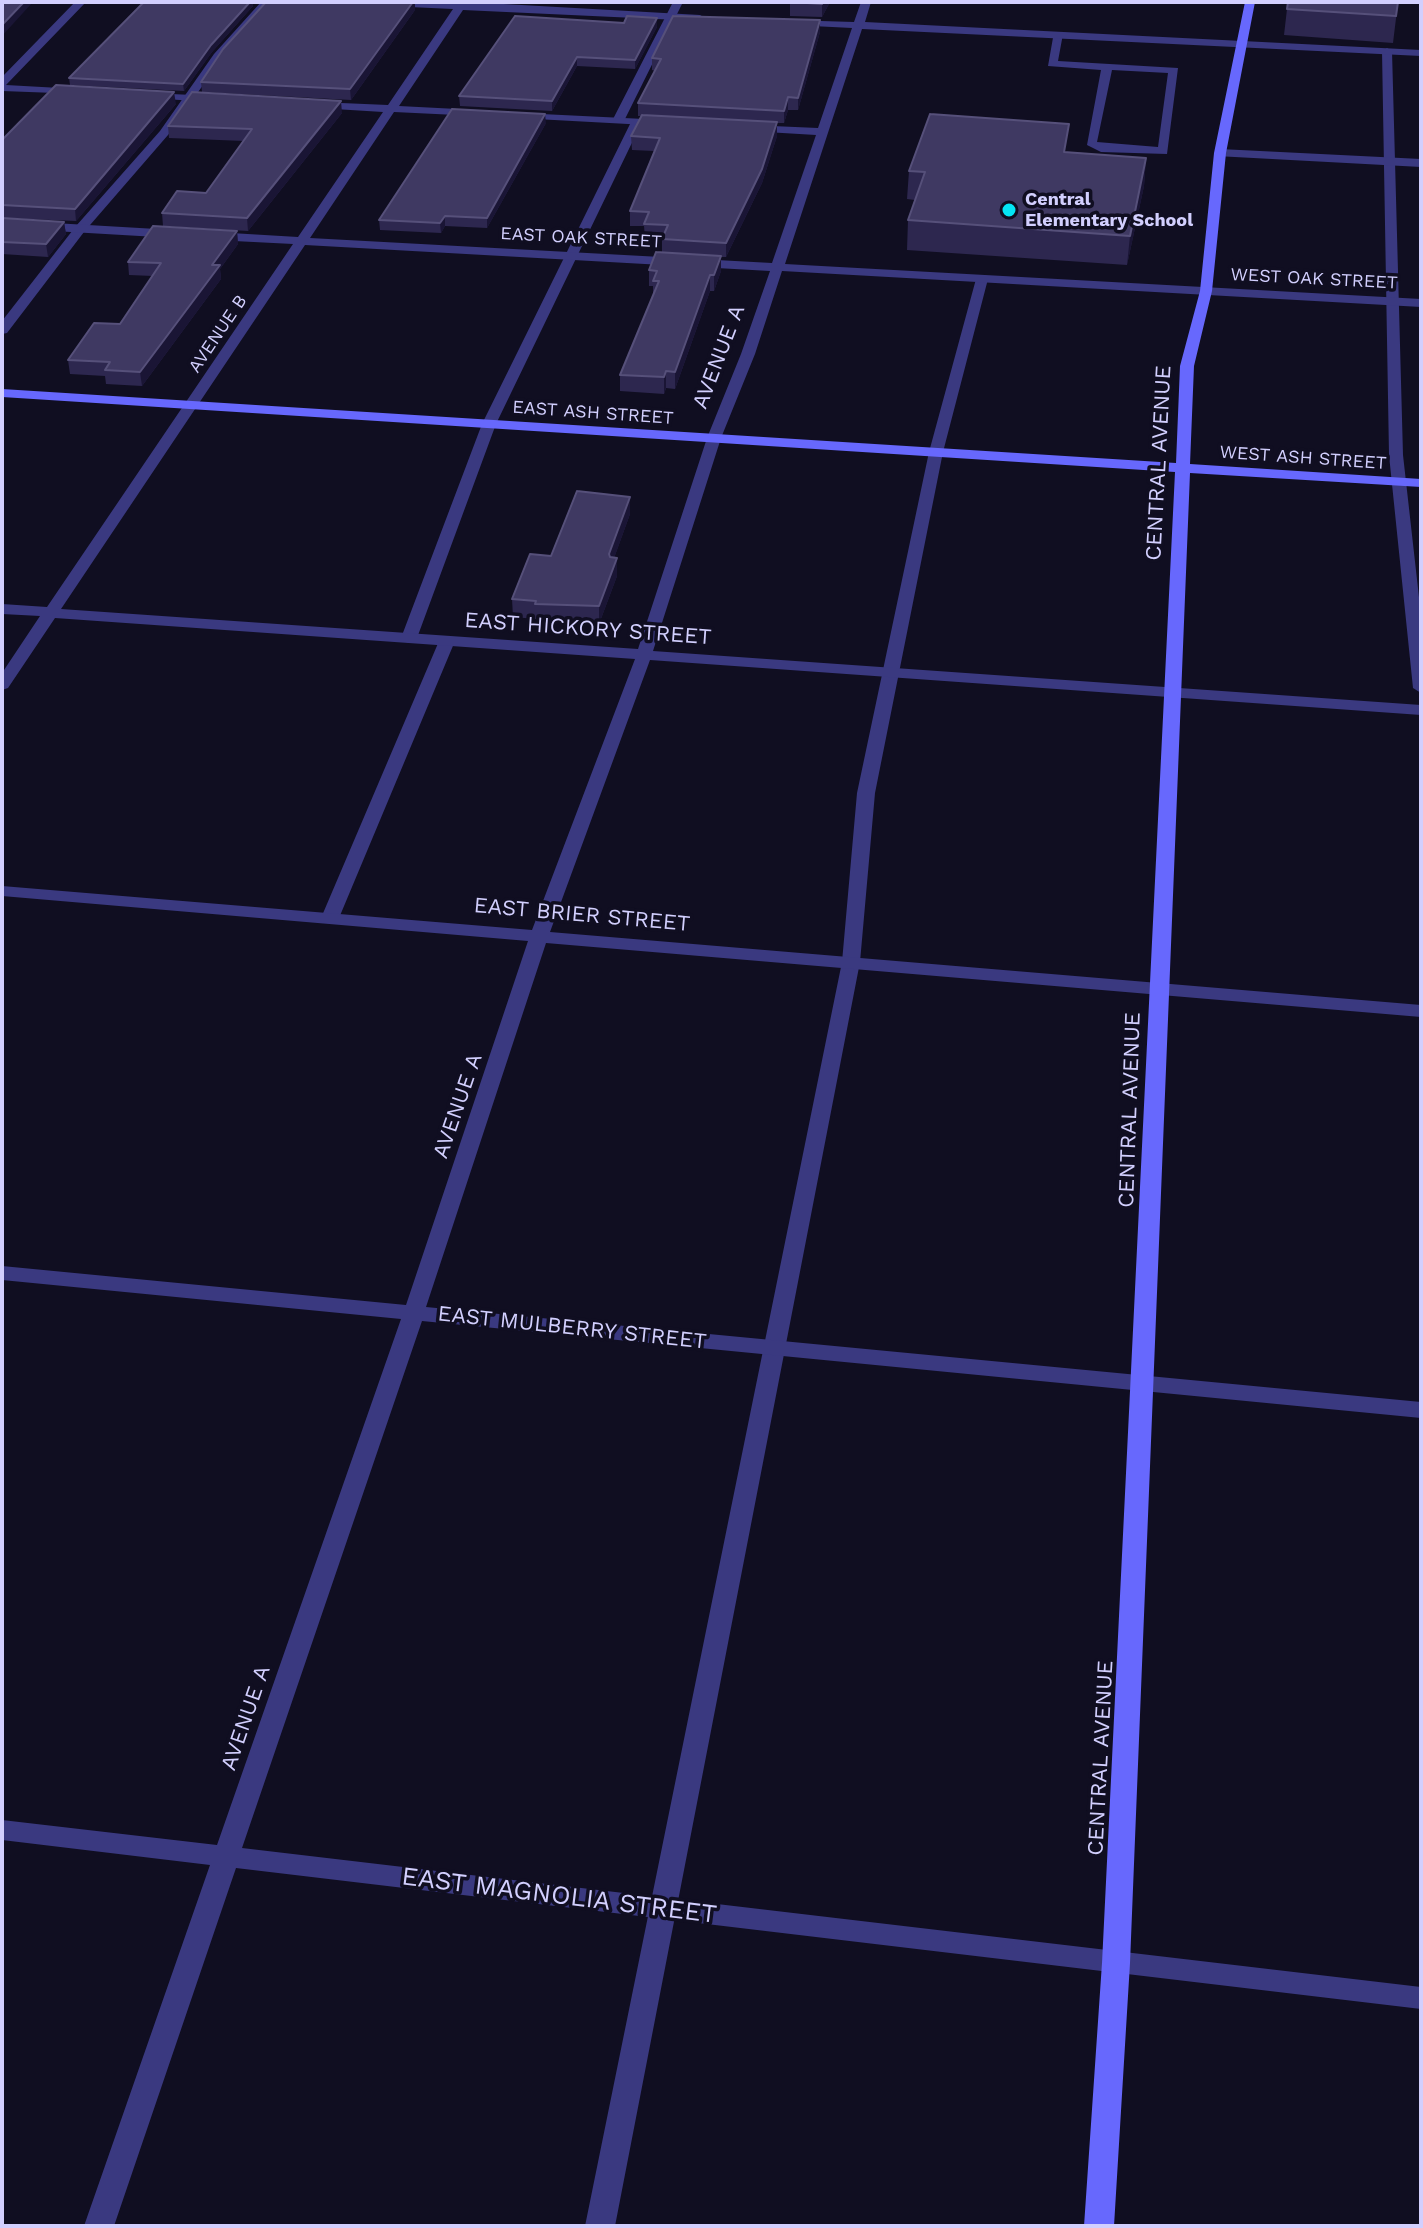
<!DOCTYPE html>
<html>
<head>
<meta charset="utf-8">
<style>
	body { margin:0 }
	#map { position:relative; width:1423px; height:2228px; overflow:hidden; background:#100e21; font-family:"Work Sans",sans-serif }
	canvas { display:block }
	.frame { position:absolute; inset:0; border:4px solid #d2cffe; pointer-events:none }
</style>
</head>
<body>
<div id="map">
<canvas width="1423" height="2228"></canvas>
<div class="frame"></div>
</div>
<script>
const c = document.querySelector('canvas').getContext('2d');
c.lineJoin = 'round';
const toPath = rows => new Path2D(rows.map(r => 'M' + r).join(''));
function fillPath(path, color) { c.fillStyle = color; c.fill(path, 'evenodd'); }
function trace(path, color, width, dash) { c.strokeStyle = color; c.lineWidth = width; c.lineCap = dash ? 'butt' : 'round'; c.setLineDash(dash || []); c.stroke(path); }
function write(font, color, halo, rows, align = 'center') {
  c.font = font + ' "Work Sans",sans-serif'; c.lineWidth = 7; c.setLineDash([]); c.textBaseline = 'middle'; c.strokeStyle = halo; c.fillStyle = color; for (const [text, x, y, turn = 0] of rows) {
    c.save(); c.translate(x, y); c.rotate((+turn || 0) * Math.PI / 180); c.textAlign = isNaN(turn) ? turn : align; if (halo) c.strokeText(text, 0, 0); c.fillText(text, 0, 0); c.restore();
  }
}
fillPath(toPath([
	[261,2,272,2,222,58,168,135,84,232,7,333,2,334,2,321,76,226,160,131,214,54,261,2],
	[673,2,683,2,624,121,614,123,612,121,673,2],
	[1054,32,1063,34,1058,61,1178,68,1167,154,1101,152,1087,145,1101,70,1048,66,1054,32],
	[1112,70,1168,73,1158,147,1097,142,1112,70],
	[1387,48,1392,51,1403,455,1421,615,1421,693,1413,688,1389,455,1382,51,1387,48],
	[632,120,642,122,496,424,417,638,409,643,403,641,401,638,482,424,632,120],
	[982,275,988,279,943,452,875,793,860,962,615,2226,585,2226,842,962,857,793,929,452,976,279,982,275],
	[447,636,455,641,339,918,336,922,324,922,321,918,439,641,447,636]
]), '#3a3980');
fillPath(toPath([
	[75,2,86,2,6,85,78,89,84,92,82,94,2,91,2,77,75,2],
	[360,2,468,2,700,15,705,18,700,21,463,10,399,106,477,110,483,113,477,116,394,112,310,238,772,263,816,135,749,131,743,128,749,125,818,128,852,28,792,25,788,24,788,20,854,22,861,2,871,2,865,22,1421,50,1421,56,862,29,785,264,1421,299,1421,307,782,271,755,354,721,438,653,651,1421,705,1421,715,650,660,550,932,1421,1005,1421,1017,546,943,426,1307,1421,1402,1421,1418,422,1321,242,1848,1421,1987,1421,2009,236,1868,114,2226,84,2226,210,1865,2,1840,2,1820,217,1845,401,1319,2,1280,2,1266,406,1305,528,941,2,896,2,886,532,930,635,659,55,618,8,688,2,690,2,673,40,616,2,614,2,604,47,607,293,244,214,240,208,236,214,232,298,237,383,112,318,108,312,105,318,102,388,105,453,9,365,5,360,2],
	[305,245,770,271,741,354,707,438,638,649,61,609,305,245],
	[150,93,214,96,220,99,214,102,146,98,146,94,150,93],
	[521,113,665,120,671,123,665,126,517,118,517,114,521,113],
	[1220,149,1421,159,1421,167,1216,156,1216,150,1220,149],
	[2,220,174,230,180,234,174,238,2,228,2,220]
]), '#3a3980');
fillPath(toPath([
	[1245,2,1255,2,1226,153,1212,291,1194,366,1190,464,1421,479,1421,487,1190,473,1130,1963,1114,2226,1084,2226,1102,1963,1175,472,2,397,2,389,1176,463,1180,366,1200,291,1214,153,1245,2]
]), '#6768fd');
fillPath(toPath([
	[144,2,252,2,253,6,212,52,184,91,70,85,69,78],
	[790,2,830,2,822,17,790,16],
	[1398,2,1393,43,1284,35,1287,9],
	[415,10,351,100,202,92,201,82],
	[657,18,657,27,635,69,577,66,552,111,460,106,459,96,624,23],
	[820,32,798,110,788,110,784,123,777,123,777,136,762,183,726,257,721,257,721,271,714,291,710,291,675,389,666,388,664,394,620,391,620,375,653,295,653,286,649,286,649,270,662,252,662,239,645,239,644,226,630,226,630,211,654,151,632,150,631,136,642,116,638,116,638,103,655,71,652,70,652,58],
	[176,104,76,221,2,218,2,140],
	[342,113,248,231,163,226,162,213,206,193,244,141,169,138,168,126],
	[546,123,487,228,445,226,441,233,380,230,379,220],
	[1067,153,1146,158,1144,186,1127,265,907,250,908,220,915,200,907,199,909,171],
	[2,218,64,222,66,234,48,257,2,254],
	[237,231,238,244,220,269,221,279,142,386,106,384,105,376,70,374,68,360,120,324,153,276,129,275,128,262],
	[630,497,630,514,614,558,617,558,617,576,599,624,536,622,536,619,513,617,512,599,551,556]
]), '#2d274f');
fillPath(toPath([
	[24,2,33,2,2,36,2,25],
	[250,2,252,2,253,6,212,52,184,91,183,84,211,45],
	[413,2,415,2,415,10,351,100,350,89],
	[823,2,830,2,822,17,822,4],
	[657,18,657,27,635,69,635,60],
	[820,20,820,32,798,110,798,98],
	[577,57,577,66,552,111,552,101],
	[174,92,176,104,76,221,75,209],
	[788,97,788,110,784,123,784,111],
	[341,101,342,113,248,231,247,218],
	[545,114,546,123,487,228,487,218],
	[777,122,777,136,762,183,726,257,726,243],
	[1146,158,1144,186,1127,265,1130,236],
	[445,216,445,226,441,233,440,223],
	[64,222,66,234,48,257,46,244],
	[237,231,238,244,220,269,221,279,142,386,140,372,212,265],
	[721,256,721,271,714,291,714,275],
	[710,275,710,291,675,389,675,372],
	[666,371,666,388,664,394,664,377],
	[630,497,630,514,609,572,609,554],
	[617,558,617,576,599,624,599,606]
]), '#1a1535');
const building = toPath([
	[2,2,24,2,2,25,2,2],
	[144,2,250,2,211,45,183,84,69,78,144,2],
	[266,2,413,2,350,89,201,82,223,49,266,2],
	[792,2,823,2,822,4,792,2],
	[1288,2,1398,2,1396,16,1287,9,1288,2],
	[515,16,624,23,627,16,657,18,635,60,577,57,552,101,459,96,515,16],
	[673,16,820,20,798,98,788,97,784,111,638,103,661,59,652,58,673,16],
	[56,85,174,92,75,209,2,205,2,140,56,85],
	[192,92,341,101,247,218,162,213,177,191,206,193,252,129,168,126,192,92],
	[452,109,545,114,487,218,445,216,440,223,379,220,452,109],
	[930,114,1069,124,1064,152,1146,158,1130,236,908,220,925,172,909,171,930,114],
	[642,115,777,122,762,169,726,243,662,239,668,225,644,224,649,212,630,211,660,138,631,136,642,115],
	[2,218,64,222,46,244,2,242,2,218],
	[153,226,237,231,212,265,220,265,140,372,105,370,110,362,68,360,94,323,120,324,161,263,128,262,153,226],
	[656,252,721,256,714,275,710,275,675,372,666,371,664,377,620,375,659,281,653,281,657,271,649,270,656,252],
	[577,491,630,497,609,554,610,557,617,558,599,606,535,604,536,601,512,599,530,554,551,556,577,491]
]);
fillPath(building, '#3f3962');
trace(building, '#56507a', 2);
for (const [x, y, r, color] of [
	[1009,210,8,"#04e5f5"]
]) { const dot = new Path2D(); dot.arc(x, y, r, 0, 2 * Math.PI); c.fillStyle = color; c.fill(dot); trace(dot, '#100e21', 3); }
write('bold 18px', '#d2cffe', '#100e21', [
	["Central",1025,200],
	["Elementary School",1025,221]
], 'left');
write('18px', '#d2cffe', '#100e21', [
	["EAST OAK STREET",581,238,3],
	["WEST OAK STREET",1314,279,3],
	["AVENUE B",218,334,-56],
	["EAST ASH STREET",593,413,4],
	["WEST ASH STREET",1303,458,4]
]);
write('22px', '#d2cffe', '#100e21', [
	["AVENUE A",719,357,-69],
	["CENTRAL AVENUE",1159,463,-87],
	["EAST HICKORY STREET",588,629,4],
	["EAST BRIER STREET",582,915,5],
	["AVENUE A",458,1106,-71],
	["CENTRAL AVENUE",1130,1110,-88],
	["EAST MULBERRY STREET",572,1328,6],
	["AVENUE A",246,1718,-71],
	["CENTRAL AVENUE",1101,1758,-87]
]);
write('26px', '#d2cffe', '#100e21', [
	["EAST MAGNOLIA STREET",559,1896,7]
]);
</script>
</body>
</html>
